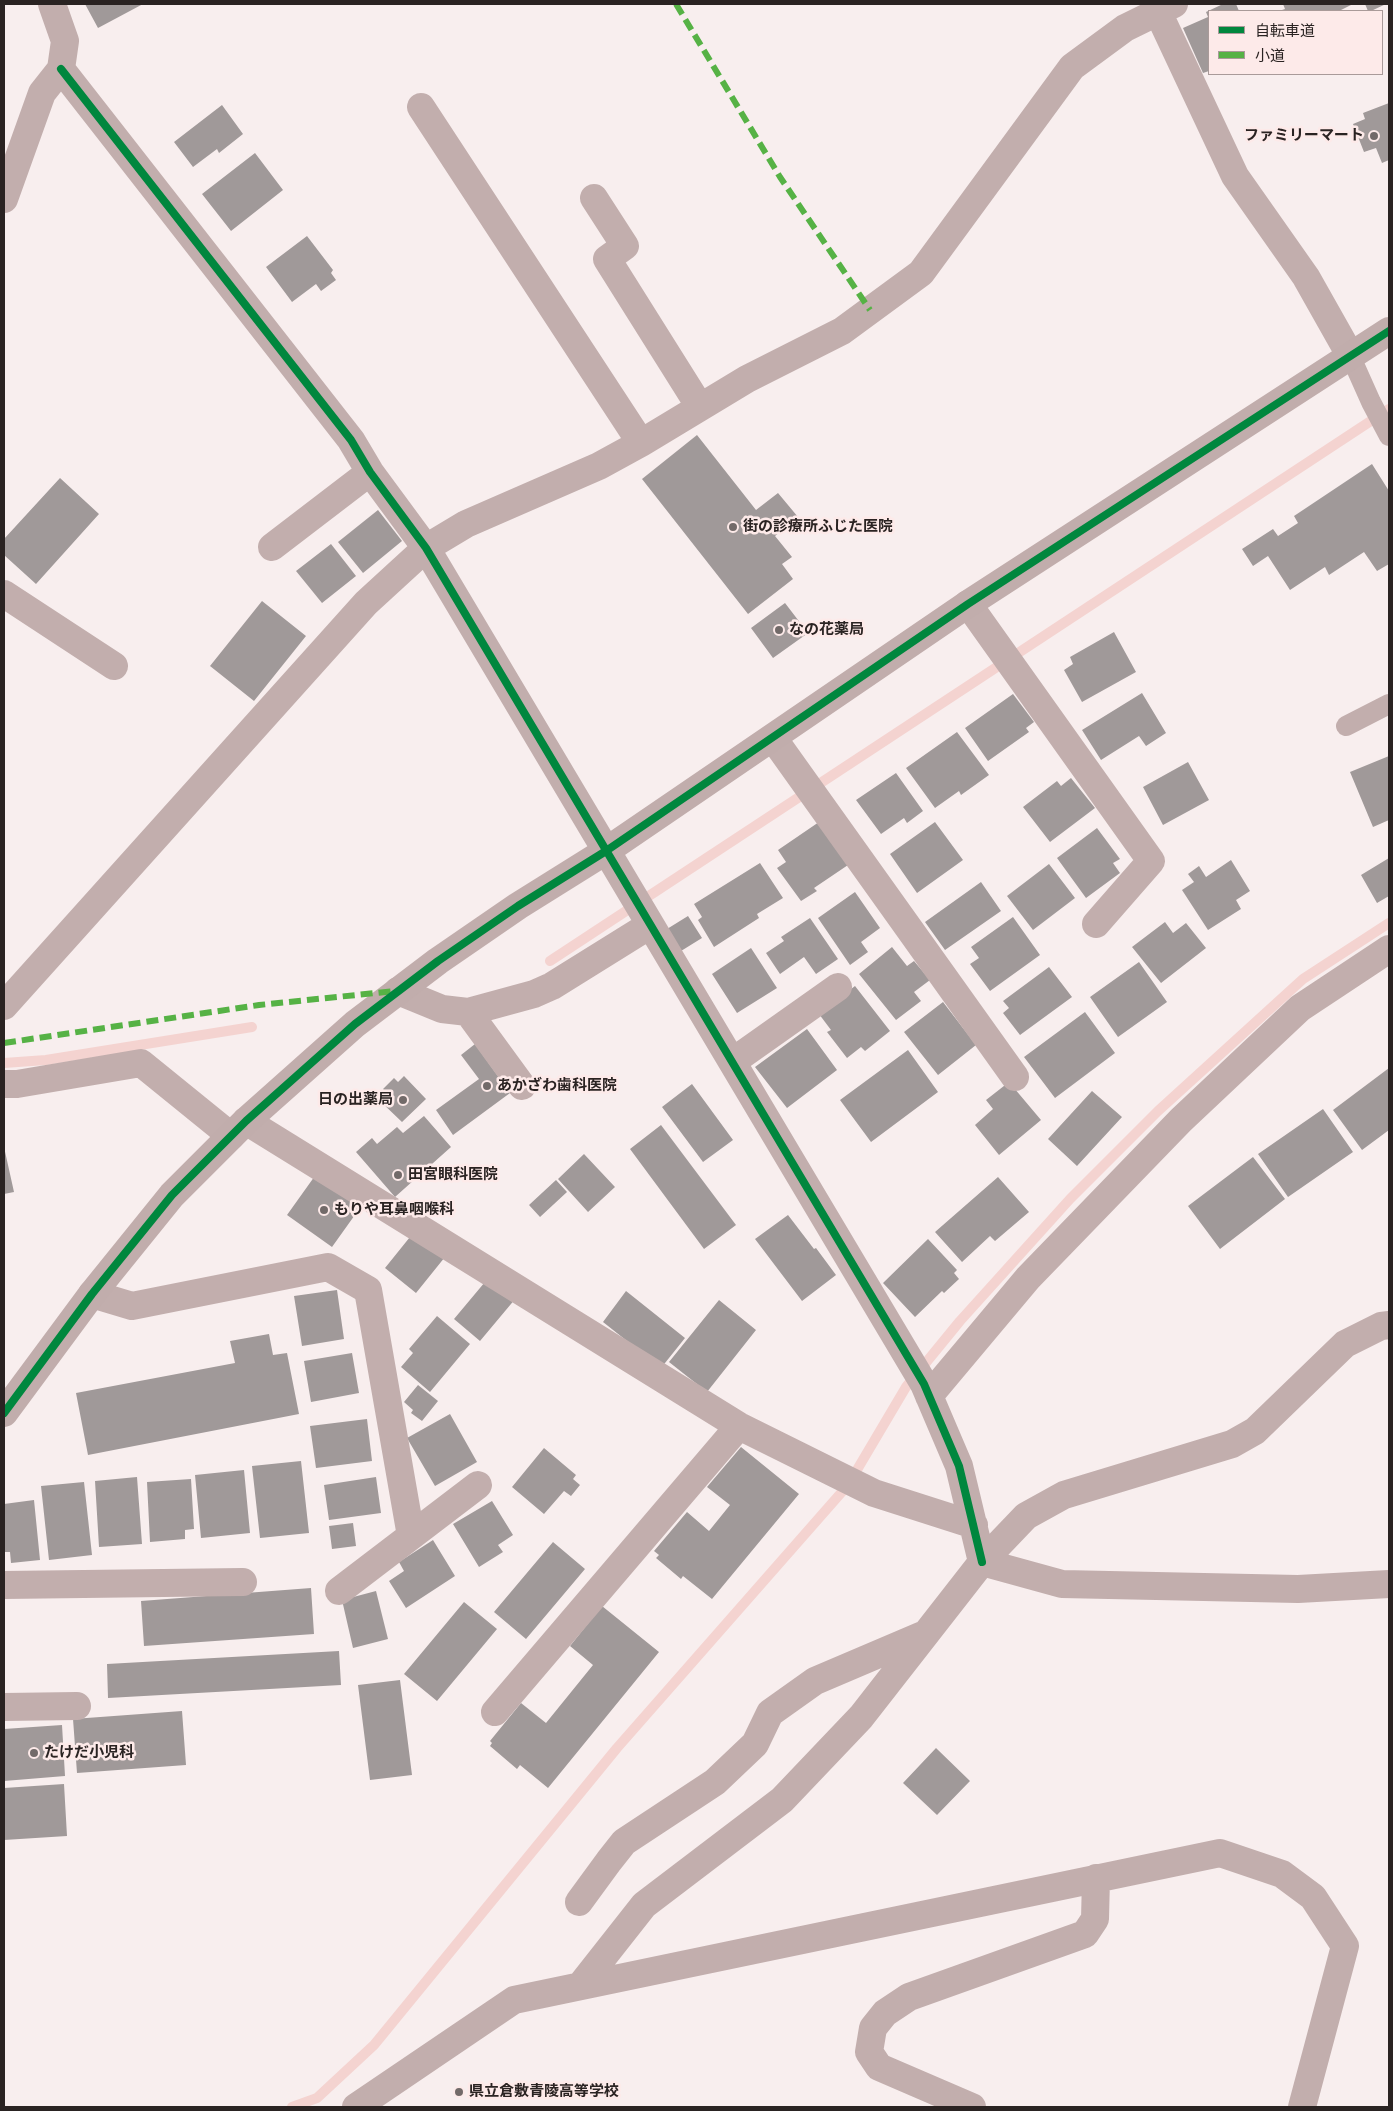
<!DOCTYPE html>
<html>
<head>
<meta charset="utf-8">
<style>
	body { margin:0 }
	#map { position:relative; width:1393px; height:2111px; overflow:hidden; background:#f8eeee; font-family:Figtree,"Noto Sans JP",sans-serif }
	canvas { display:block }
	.frame { position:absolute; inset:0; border:5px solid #2a2322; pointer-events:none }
	.legend { position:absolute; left:1208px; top:10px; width:175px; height:65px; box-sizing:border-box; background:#fdeae9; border:1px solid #a99a99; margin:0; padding:6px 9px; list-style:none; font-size:15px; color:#2a2322 }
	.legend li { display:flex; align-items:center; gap:10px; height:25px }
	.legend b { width:25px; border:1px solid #a99a99 }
</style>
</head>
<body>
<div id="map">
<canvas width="1393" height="2111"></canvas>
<div class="frame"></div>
<ul class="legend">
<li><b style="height:6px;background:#00873e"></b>自転車道</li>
<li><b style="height:6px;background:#56b245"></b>小道</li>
</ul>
</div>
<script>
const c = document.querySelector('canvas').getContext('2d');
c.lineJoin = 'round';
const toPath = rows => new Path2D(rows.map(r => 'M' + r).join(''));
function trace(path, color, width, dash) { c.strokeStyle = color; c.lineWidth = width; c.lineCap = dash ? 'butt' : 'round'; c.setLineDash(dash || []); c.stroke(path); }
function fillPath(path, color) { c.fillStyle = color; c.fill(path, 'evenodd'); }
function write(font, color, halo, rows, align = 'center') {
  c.font = font + ' Figtree,"Noto Sans JP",sans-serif'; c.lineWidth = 5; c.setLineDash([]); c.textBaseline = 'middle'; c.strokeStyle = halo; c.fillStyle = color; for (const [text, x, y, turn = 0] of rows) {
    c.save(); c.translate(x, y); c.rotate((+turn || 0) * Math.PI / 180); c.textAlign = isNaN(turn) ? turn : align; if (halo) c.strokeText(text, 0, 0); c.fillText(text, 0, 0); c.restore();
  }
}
trace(toPath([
	[550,961,1389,409],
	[4,1063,46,1060,252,1027],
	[292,2107,317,2098,374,2045,617,1748,848,1485,906,1387,960,1321,1070,1199,1158,1111,1303,979,1389,923]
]), '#f4d3d0', 10);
fillPath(toPath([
	[85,4,143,4,98,28],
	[1223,4,1236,4,1239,11,1209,11,1209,71,1203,73,1183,28,1208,17,1206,12],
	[1283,4,1353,4,1339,11,1279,11,1285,9],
	[1365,4,1386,4,1371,11,1368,11],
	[1389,103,1389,160,1382,163,1376,148,1364,152,1353,124,1365,119,1363,113],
	[222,105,243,134,219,153,217,149,193,167,174,142],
	[255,153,283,190,231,231,202,194],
	[307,236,333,270,331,273,336,280,321,291,316,284,292,302,266,267],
	[697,435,756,510,778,493,798,517,775,536,792,557,782,564,793,579,748,614,642,479],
	[1372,464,1389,491,1389,564,1377,571,1364,552,1329,575,1325,567,1290,590,1268,556,1253,566,1242,549,1273,529,1278,536,1298,523,1294,516],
	[60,478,99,514,36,584,4,555,4,539],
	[378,510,402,541,363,573,338,542],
	[331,544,356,576,322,603,296,571],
	[262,601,306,636,254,701,210,666],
	[785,603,808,633,773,658,751,628],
	[1114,632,1136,672,1082,702,1064,670,1073,664,1070,657],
	[1142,693,1166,733,1146,746,1139,736,1101,760,1082,730],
	[1013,694,1034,722,1026,728,1029,732,988,761,965,728],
	[957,732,989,775,961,795,959,791,935,808,906,768],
	[1389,756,1389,820,1373,827,1350,772],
	[1188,762,1209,800,1163,825,1143,787],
	[896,773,923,811,907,823,904,818,881,834,856,800],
	[1071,778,1095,808,1050,842,1023,807,1057,781,1061,786],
	[819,822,848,865,814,888,817,891,801,901,777,868,786,862,778,850],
	[935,822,963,860,917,893,890,854],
	[1097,828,1120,859,1113,863,1120,873,1086,898,1057,858],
	[1389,858,1389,896,1377,903,1361,875],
	[1231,860,1250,891,1236,900,1241,909,1208,930,1182,890,1194,882,1188,874,1199,866,1206,877],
	[760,863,783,898,757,914,759,918,714,947,698,920,702,917,694,904],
	[1049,864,1075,898,1033,930,1007,896],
	[981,882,1001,911,945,950,925,922],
	[855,892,880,928,861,942,868,952,850,965,818,918],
	[688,916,702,938,681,951,667,929],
	[1013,917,1040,955,990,991,970,964,979,958,971,947],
	[810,918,838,959,816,974,804,957,780,974,766,953,784,941,781,937],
	[1165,922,1173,933,1186,923,1206,948,1161,983,1132,947],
	[892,947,907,966,914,961,930,980,914,992,921,1001,896,1020,859,974],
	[751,948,777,988,737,1013,712,974],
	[1139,962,1167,1002,1118,1037,1090,997],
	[1049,967,1072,997,1020,1035,1003,1013,1009,1008,1003,1001],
	[855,986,890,1031,865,1051,861,1047,847,1058,827,1032,831,1030,819,1014],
	[943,1002,976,1045,938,1075,904,1032],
	[1085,1012,1115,1053,1055,1098,1024,1057],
	[807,1029,837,1070,787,1108,755,1067],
	[475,1044,510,1093,453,1135,436,1110,479,1079,461,1055],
	[908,1050,938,1092,871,1142,840,1100],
	[1389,1068,1389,1130,1362,1150,1333,1110],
	[404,1076,426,1099,402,1122,380,1101,387,1094,383,1089,394,1078,398,1082],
	[1009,1082,1041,1120,999,1155,975,1125,993,1109,986,1100],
	[692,1084,733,1140,703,1162,662,1107],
	[1092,1091,1122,1117,1077,1166,1048,1139],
	[1323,1109,1353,1152,1288,1197,1258,1154],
	[424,1116,451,1147,395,1197,356,1152,372,1138,377,1144,397,1127,403,1133],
	[661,1125,736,1225,704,1249,630,1149],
	[4,1147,14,1192,4,1194],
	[584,1154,615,1187,588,1212,558,1179],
	[1253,1157,1285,1199,1220,1249,1188,1206],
	[317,1173,362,1205,332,1247,287,1215],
	[998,1177,1029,1212,995,1241,990,1236,962,1262,935,1232],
	[556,1180,567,1192,540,1217,529,1205],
	[788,1215,814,1249,816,1248,836,1275,802,1301,755,1239],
	[414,1232,445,1257,416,1293,385,1268],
	[928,1239,957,1270,954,1273,959,1279,944,1293,942,1291,915,1317,883,1283],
	[490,1276,516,1298,480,1341,454,1319],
	[337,1290,344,1339,302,1346,294,1296],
	[626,1291,685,1338,661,1368,603,1322],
	[719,1300,756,1330,707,1392,669,1362],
	[437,1316,470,1344,430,1392,401,1367,413,1353,409,1349],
	[269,1334,273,1355,287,1353,299,1414,88,1455,76,1393,235,1363,230,1341],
	[352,1353,359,1393,311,1402,304,1361],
	[418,1385,438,1401,422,1421,411,1413,413,1410,404,1402],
	[450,1414,477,1462,435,1486,407,1438],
	[367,1419,372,1461,316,1468,310,1426],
	[741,1447,799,1494,712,1599,683,1576,681,1579,656,1558,659,1555,654,1551,687,1512,709,1531,730,1505,707,1487],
	[544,1448,576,1475,573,1479,580,1485,571,1496,564,1491,544,1514,512,1487],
	[301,1461,309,1533,260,1538,252,1466],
	[244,1470,250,1533,201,1538,195,1475],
	[137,1477,142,1544,99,1547,95,1481],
	[376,1477,381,1513,329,1520,324,1485],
	[191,1479,194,1529,185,1530,185,1539,150,1542,147,1482],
	[84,1482,92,1555,49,1560,41,1486],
	[34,1500,40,1560,11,1563,10,1552,4,1552,4,1504],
	[492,1501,513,1535,498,1545,503,1552,479,1567,453,1524],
	[353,1523,356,1546,332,1549,329,1526],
	[433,1540,455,1576,406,1608,389,1581,404,1571,399,1562],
	[553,1542,585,1569,526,1639,494,1612],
	[311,1588,314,1634,144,1646,141,1601],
	[376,1591,388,1639,353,1648,342,1600],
	[464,1602,497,1629,437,1701,404,1674],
	[602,1606,659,1652,548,1788,520,1765,517,1769,490,1746,492,1743,490,1741,521,1703,546,1723,593,1665,570,1646],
	[339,1651,341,1685,108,1698,107,1664],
	[400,1680,412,1775,370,1780,358,1685],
	[182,1711,186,1765,77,1773,73,1719],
	[62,1725,65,1776,4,1781,4,1729],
	[936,1748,970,1781,937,1815,903,1783],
	[64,1784,67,1836,4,1840,4,1788]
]), '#a09999');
trace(toPath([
	[1350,355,1371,402,1389,436],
	[1346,726,1389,704]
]), '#c2aead', 20);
trace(toPath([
	[1158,12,1235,176,1306,277,1350,355],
	[61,69,351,440,370,472,426,548,924,1384,959,1466,982,1562],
	[421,107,641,443],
	[594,198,625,246,607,259,700,407],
	[4,199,42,93,61,69,65,41,52,4],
	[272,547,370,472],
	[4,594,114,666],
	[968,604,1151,861,1096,924],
	[773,738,1015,1077],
	[398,991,442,1009,468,1012,534,994,552,986,650,925],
	[4,1006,366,603,426,548,466,524,599,466,641,443,747,379,842,331,921,273,1072,67,1125,28,1174,4],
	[468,1012,522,1086],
	[732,1062,838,987],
	[4,1084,17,1084,141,1063,231,1136],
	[246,1121,739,1426,874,1493,974,1525],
	[92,1294,132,1306,328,1267,368,1290,411,1536],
	[929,1396,1028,1278,1181,1120,1300,1008,1389,949],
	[982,1562,1062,1584,1298,1589,1389,1584],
	[4,1585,243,1582],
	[339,1591,478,1485],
	[4,1707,77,1706],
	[495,1712,739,1426],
	[579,1902,609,1861,624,1842,715,1782,755,1744,770,1713,815,1681,923,1635],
	[581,1985,644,1905,782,1800,861,1717,982,1562,1026,1516,1064,1495,1232,1444,1255,1431,1345,1344,1381,1326,1389,1325],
	[356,2107,514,2000,1220,1853,1282,1874,1313,1897,1345,1946,1302,2107],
	[972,2107,879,2067,869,2052,873,2028,885,2013,909,1997,1085,1934,1095,1919,1096,1878]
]), '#c2aead', 28);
trace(toPath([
	[4,1413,92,1294,172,1195,246,1121,355,1024,438,961,518,906,606,851,968,604,1389,331]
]), '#c1adac', 28);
trace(toPath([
	[676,4,780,177,870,310],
	[4,1043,259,1005,395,991]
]), '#56b245', 6, [12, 6]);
trace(toPath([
	[61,69,351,440,370,472,426,548,924,1384,959,1466,982,1562],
	[4,1413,92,1294,172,1195,246,1121,355,1024,438,961,518,906,606,851,968,604,1389,331]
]), '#00873e', 8);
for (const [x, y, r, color] of [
	[1374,136,5,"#726a69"],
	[733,527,5,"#726a69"],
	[779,630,5,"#726a69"],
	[487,1086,5,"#726a69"],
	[403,1100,5,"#726a69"],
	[398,1175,5,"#726a69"],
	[324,1210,5,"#726a69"],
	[34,1753,5,"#726a69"],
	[459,2092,5,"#726a69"]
]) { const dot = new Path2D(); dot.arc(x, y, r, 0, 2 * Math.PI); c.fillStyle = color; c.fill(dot); trace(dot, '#fdeae9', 2); }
write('bold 15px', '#2a2322', '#fdeae9', [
	["ファミリーマート",1364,136,"right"],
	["街の診療所ふじた医院",743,527],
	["なの花薬局",789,630],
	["あかざわ歯科医院",497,1086],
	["日の出薬局",393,1100,"right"],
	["田宮眼科医院",408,1175],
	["もりや耳鼻咽喉科",334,1210],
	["たけだ小児科",44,1753],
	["県立倉敷青陵高等学校",469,2092]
], 'left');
</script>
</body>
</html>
